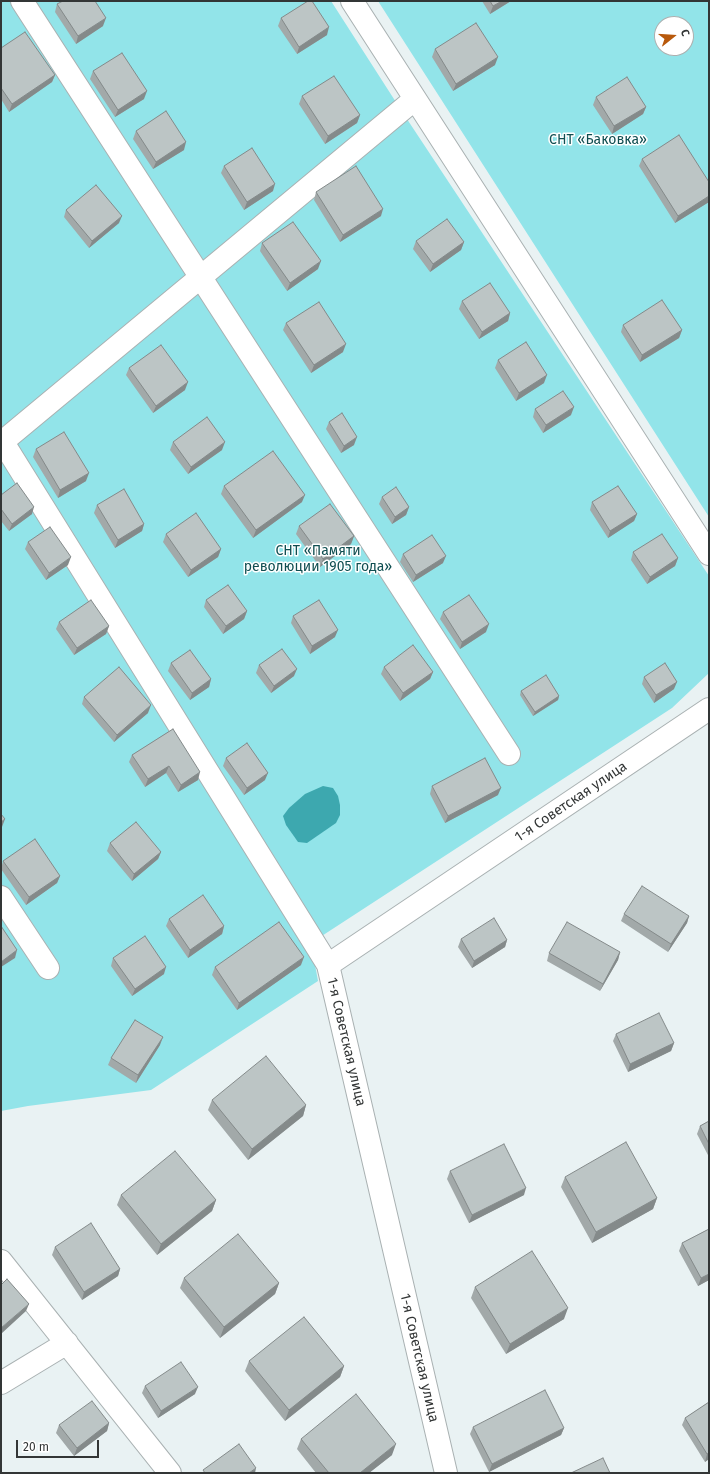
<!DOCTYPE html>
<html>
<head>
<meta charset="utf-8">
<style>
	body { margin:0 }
	#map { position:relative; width:710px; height:1474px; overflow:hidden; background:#e9f2f3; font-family:"Fira Sans",sans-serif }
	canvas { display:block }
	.frame { position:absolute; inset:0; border:2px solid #333636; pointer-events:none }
	.north { position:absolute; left:654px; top:16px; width:40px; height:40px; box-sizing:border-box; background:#fff; border:1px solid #adafaf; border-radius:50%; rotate:73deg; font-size:11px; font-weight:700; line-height:16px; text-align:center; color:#333636 }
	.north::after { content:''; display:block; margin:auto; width:14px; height:18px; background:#b8590c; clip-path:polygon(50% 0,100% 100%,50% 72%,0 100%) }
	.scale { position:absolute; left:16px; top:1440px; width:83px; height:18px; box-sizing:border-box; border:2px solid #333636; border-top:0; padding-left:5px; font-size:12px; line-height:14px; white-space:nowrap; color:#333636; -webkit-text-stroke:3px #fff; paint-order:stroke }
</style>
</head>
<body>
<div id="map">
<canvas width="710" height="1474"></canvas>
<div class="frame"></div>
<div class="north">С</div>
<div class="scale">20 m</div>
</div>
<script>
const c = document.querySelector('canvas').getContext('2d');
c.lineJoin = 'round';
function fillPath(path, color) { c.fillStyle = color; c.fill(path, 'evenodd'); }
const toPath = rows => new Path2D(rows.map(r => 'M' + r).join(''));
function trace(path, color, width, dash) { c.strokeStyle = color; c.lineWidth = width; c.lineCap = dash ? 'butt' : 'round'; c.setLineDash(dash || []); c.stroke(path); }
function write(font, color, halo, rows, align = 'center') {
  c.font = font + ' "Fira Sans",sans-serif'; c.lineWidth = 3; c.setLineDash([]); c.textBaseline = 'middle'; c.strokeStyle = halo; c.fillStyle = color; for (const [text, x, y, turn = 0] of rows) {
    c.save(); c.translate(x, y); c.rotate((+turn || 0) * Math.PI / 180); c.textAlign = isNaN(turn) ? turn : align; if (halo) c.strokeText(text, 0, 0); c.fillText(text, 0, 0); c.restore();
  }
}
fillPath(toPath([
	[1,1,331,1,401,110,709,576,709,673,672,708,311,943,318,981,151,1090,28,1106,1,1111],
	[378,1,709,1,709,517],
	[662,24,686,24,686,48,662,48]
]), '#92e4e9');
fillPath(toPath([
	[323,786,333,788,338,796,340,805,340,815,336,823,307,843,298,842,286,825,283,816,289,808,305,794]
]), '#3da8af');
const minor = toPath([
	[22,1,509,754],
	[352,1,709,554],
	[1,439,328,965],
	[1,443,415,99],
	[1,897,48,968],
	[1,1261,170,1473],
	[1,1383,67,1343],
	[446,1473,328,965,709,709]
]);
trace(minor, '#a9b1b2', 24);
trace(minor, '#fff', 22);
fillPath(toPath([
	[482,1,511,1,490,14],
	[57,4,103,26,76,44,55,12],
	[281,18,327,35,297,54,278,26],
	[1,48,55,75,52,82,9,112,1,99],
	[435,49,495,65,453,91,432,57],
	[93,71,144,99,115,117,90,79],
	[302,96,360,115,357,123,325,144,299,104],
	[596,97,646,107,643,114,612,134,593,105],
	[136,131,184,150,153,169,133,139],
	[642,159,709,182,709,202,675,223,639,166],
	[224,166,273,191,244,210,221,173],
	[316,192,381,216,340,242,314,200],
	[66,210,119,223,89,248,64,217],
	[416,241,464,242,461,250,430,272,413,249],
	[262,243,318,269,287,291,260,251],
	[462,301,510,313,508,321,479,339,459,309],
	[286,323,343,352,311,373,283,330],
	[623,325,682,330,679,338,640,362,621,332],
	[498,360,544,383,516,401,495,368],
	[129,368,185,390,153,413,126,375],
	[535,409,571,415,543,433,533,417],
	[329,422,354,445,341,453,326,429],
	[173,442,222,450,188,474,170,450],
	[36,449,86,481,58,498,33,457],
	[224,486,302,502,253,538,221,494],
	[1,495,32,514,9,531,1,521],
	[382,497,409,507,406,515,392,524,379,504],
	[592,502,637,514,634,521,608,538,590,510],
	[97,505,144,524,142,531,115,548,94,513],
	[299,526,354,536,351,544,320,567,296,534],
	[166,534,221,549,218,557,188,577,163,542],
	[28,542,68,565,46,580,25,549],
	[633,552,678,558,675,566,647,584,631,560],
	[403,554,443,563,413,582,400,562],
	[206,600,247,611,244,619,223,634,204,607],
	[443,612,486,632,460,649,440,619],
	[293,616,335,637,310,654,291,623],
	[59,622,109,626,106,634,74,655,56,629],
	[171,663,211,679,209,687,190,700,168,671],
	[259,665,294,676,271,693,256,673],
	[384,667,433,672,430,679,400,701,381,674],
	[644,677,674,689,654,703,642,684],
	[521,691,559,696,558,700,533,716,520,695],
	[84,697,148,713,114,742,82,704],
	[173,729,198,780,178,792,166,773,145,787,129,762,132,755],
	[226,758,265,780,244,795,223,766],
	[432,786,498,795,445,823,430,794],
	[110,843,161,852,158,859,132,881,107,851],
	[3,861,60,876,57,883,26,905,1,869],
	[624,914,689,916,687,923,668,952,621,921],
	[169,919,224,926,222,934,188,958,166,926],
	[461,939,507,940,505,947,472,968,458,947],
	[620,952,618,960,600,991,547,961,549,953],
	[113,958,164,974,132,996,111,966],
	[301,965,237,1010,212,975,215,967],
	[616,1034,674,1043,671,1051,628,1072,613,1041],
	[160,1045,136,1083,108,1065,111,1058],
	[212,1100,306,1105,303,1116,248,1160,208,1110],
	[709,1121,709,1157,697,1134,700,1126],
	[450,1171,524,1195,469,1223,447,1179],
	[565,1177,657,1198,653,1209,592,1243,561,1187],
	[121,1195,216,1200,212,1211,157,1255,117,1205],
	[709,1229,709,1280,698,1286,679,1251,682,1243],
	[55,1247,120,1269,118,1276,82,1300,52,1255],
	[184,1278,279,1283,275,1294,220,1338,180,1288],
	[475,1287,564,1319,506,1354,471,1298],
	[249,1361,344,1366,340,1377,285,1421,245,1371],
	[145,1386,195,1394,158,1418,142,1393],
	[709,1402,709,1459,705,1462,682,1425,685,1418],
	[109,1423,107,1431,74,1456,56,1433,59,1425],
	[473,1427,564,1428,561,1435,489,1472,470,1434],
	[301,1439,392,1455,369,1473,316,1473,297,1449]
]), '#a2a9a9');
fillPath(toPath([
	[502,1,511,1,490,14,493,6],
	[106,18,103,26,76,44,78,36],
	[329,27,327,35,297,54,299,47],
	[498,57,495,65,453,91,456,84],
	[55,75,52,82,9,112,12,104],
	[147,91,144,99,115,117,118,110],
	[646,107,643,114,612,134,614,126],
	[360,115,357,123,325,144,328,136],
	[186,142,184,150,153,169,156,162],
	[275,184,273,191,244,210,247,202],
	[709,196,709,202,675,223,678,216],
	[383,209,381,216,340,242,343,235],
	[122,216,119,223,89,248,92,241],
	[464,242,461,250,430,272,433,264],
	[321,261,318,269,287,291,290,283],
	[510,313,508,321,479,339,482,332],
	[682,330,679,338,640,362,642,355],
	[346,344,343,352,311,373,314,365],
	[547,375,544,383,516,401,519,393],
	[188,382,185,390,153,413,156,406],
	[574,407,571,415,543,433,546,425],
	[357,437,354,445,341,453,344,446],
	[225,442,222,450,188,474,191,467],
	[89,473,86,481,58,498,60,490],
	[305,495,302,502,253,538,256,530],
	[34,507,32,514,9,531,12,524],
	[409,507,406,515,392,524,395,517],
	[637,514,634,521,608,538,610,531],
	[144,524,142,531,115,548,118,540],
	[354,536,351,544,320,567,323,559],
	[221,549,218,557,188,577,191,570],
	[446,556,443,563,413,582,416,575],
	[71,557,68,565,46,580,49,573],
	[678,558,675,566,647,584,650,577],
	[247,611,244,619,223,634,226,626],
	[489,624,486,632,460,649,462,642],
	[109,626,106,634,74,655,77,648],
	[338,630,335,637,310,654,312,646],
	[297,669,294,676,271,693,274,686],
	[433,672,430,679,400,701,403,693],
	[211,679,209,687,190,700,192,693],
	[677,682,674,689,654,703,656,695],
	[559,696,558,700,533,716,535,712],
	[151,705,148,713,114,742,117,735],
	[169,766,166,773,145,787,148,779],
	[200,772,198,780,178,792,181,785],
	[268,773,265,780,244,795,247,788],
	[501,788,498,795,445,823,448,816],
	[5,819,2,827,1,828,1,822],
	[161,852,158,859,132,881,134,874],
	[60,876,57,883,26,905,29,897],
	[689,916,687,923,668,952,671,944],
	[224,926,222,934,188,958,190,950],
	[507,940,505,947,472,968,474,961],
	[17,950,15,958,1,967,1,962],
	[620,952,618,960,600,991,603,984],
	[304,957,301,965,237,1010,239,1003],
	[166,967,164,974,132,996,135,989],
	[163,1037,160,1045,136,1083,138,1075],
	[674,1043,671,1051,628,1072,630,1064],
	[306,1105,303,1116,248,1160,252,1149],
	[526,1188,524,1195,469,1223,472,1215],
	[657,1198,653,1209,592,1243,596,1232],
	[216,1200,212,1211,157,1255,161,1244],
	[120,1269,118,1276,82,1300,84,1292],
	[709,1274,709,1280,698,1286,701,1278],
	[279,1283,275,1294,220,1338,224,1327],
	[29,1304,26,1311,1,1334,1,1328],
	[568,1308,564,1319,506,1354,510,1344],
	[344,1366,340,1377,285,1421,289,1410],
	[198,1387,195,1394,158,1418,161,1411],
	[109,1423,107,1431,74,1456,77,1448],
	[564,1428,561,1435,489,1472,492,1464],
	[396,1444,392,1455,369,1473,360,1473],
	[709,1453,709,1459,705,1462,707,1454],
	[256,1468,255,1473,249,1473]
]), '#848a8a');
const building = toPath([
	[63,1,95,1,106,18,78,36,57,4,63,1],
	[308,1,312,1,329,27,299,47,281,18,308,1],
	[490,1,502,1,493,6,490,1],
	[476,23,498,57,456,84,435,49,476,23],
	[25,32,55,75,12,104,1,88,1,48,25,32],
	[122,53,147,91,118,110,93,71,122,53],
	[334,76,360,115,328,136,302,96,334,76],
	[627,77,646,107,614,126,596,97,627,77],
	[166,111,186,142,156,162,136,131,166,111],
	[679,135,709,182,709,196,678,216,642,159,679,135],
	[252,148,275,184,247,202,224,166,252,148],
	[356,166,383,209,343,235,316,192,356,166],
	[96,185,122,216,92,241,66,210,96,185],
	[447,219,464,242,433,264,416,241,447,219],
	[293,222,321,261,290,283,262,243,293,222],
	[490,283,510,313,482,332,462,301,490,283],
	[662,300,682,330,642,355,623,325,662,300],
	[319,302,346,344,314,365,286,323,319,302],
	[526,342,547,375,519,393,498,360,526,342],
	[161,345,188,382,156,406,129,368,161,345],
	[563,391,574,407,546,425,535,409,563,391],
	[342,413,357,437,344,446,329,422,342,413],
	[207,417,225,442,191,467,173,442,207,417],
	[64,432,89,473,60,490,36,449,64,432],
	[273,451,305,495,256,530,224,486,273,451],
	[17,483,34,507,12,524,1,509,1,495,17,483],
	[618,486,637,514,610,531,592,502,618,486],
	[396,487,409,507,395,517,382,497,396,487],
	[124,489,144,524,118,540,97,505,124,489],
	[330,504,354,536,323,559,299,526,330,504],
	[196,513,221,549,191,570,166,534,196,513],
	[50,527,71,557,49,573,28,542,50,527],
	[662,534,678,558,650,577,633,552,662,534],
	[432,535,446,556,416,575,403,554,432,535],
	[228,585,247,611,226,626,206,600,228,585],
	[469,595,489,624,462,642,443,612,469,595],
	[91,600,109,626,77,648,59,622,91,600],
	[319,600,338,630,312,646,293,616,319,600],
	[413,645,433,672,403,693,384,667,413,645],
	[282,649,297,669,274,686,259,665,282,649],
	[190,650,211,679,192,693,171,663,190,650],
	[665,663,677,682,656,695,644,677,665,663],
	[119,667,151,705,117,735,84,697,119,667],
	[546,675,559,696,535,712,521,691,546,675],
	[173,729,200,772,181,785,169,766,148,779,132,755,173,729],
	[247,743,268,773,247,788,226,758,247,743],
	[485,758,501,788,448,816,432,786,485,758],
	[1,814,5,819,1,822,1,814],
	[136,822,161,852,134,874,110,843,136,822],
	[35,839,60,876,29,897,3,861,35,839],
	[642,886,689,916,671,944,624,914,642,886],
	[203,895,224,926,190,950,169,919,203,895],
	[494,918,507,940,474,961,461,939,494,918],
	[279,922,304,957,239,1003,215,967,279,922],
	[567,922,620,952,603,984,549,953,567,922],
	[1,926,17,950,1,962,1,926],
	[145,936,166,967,135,989,113,958,145,936],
	[659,1013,674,1043,630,1064,616,1034,659,1013],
	[135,1020,163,1037,138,1075,111,1058,135,1020],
	[266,1056,306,1105,252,1149,212,1100,266,1056],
	[709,1121,709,1144,700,1126,709,1121],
	[626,1142,657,1198,596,1232,565,1177,626,1142],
	[504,1144,526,1188,472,1215,450,1171,504,1144],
	[175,1151,216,1200,161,1244,121,1195,175,1151],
	[91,1223,120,1269,84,1292,55,1247,91,1223],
	[709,1229,709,1274,701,1278,682,1243,709,1229],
	[238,1234,279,1283,224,1327,184,1278,238,1234],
	[532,1251,568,1308,510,1344,475,1287,532,1251],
	[7,1279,29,1304,1,1328,1,1285,7,1279],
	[304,1317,344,1366,289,1410,249,1361,304,1317],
	[181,1362,198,1387,161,1411,145,1386,181,1362],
	[545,1390,564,1428,492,1464,473,1427,545,1390],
	[356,1394,396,1444,360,1473,329,1473,301,1439,356,1394],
	[92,1401,109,1423,77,1448,59,1425,92,1401],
	[709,1402,709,1453,707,1454,685,1418,709,1402],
	[239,1444,256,1468,249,1473,205,1473,203,1470,239,1444],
	[603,1458,610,1473,571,1473,603,1458]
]);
fillPath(building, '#bcc5c5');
trace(building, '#848a8a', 1);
write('14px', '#0f4e51', '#fff', [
	["СНТ «Баковка»",598,140],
	["СНТ «Памяти",318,551],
	["революции 1905 года»",318,567]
]);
write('14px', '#333636', '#fff', [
	["1-я Советская улица",571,802,-34],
	["1-я Советская улица",346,1042,77],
	["1-я Советская улица",419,1358,77]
]);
</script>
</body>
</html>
